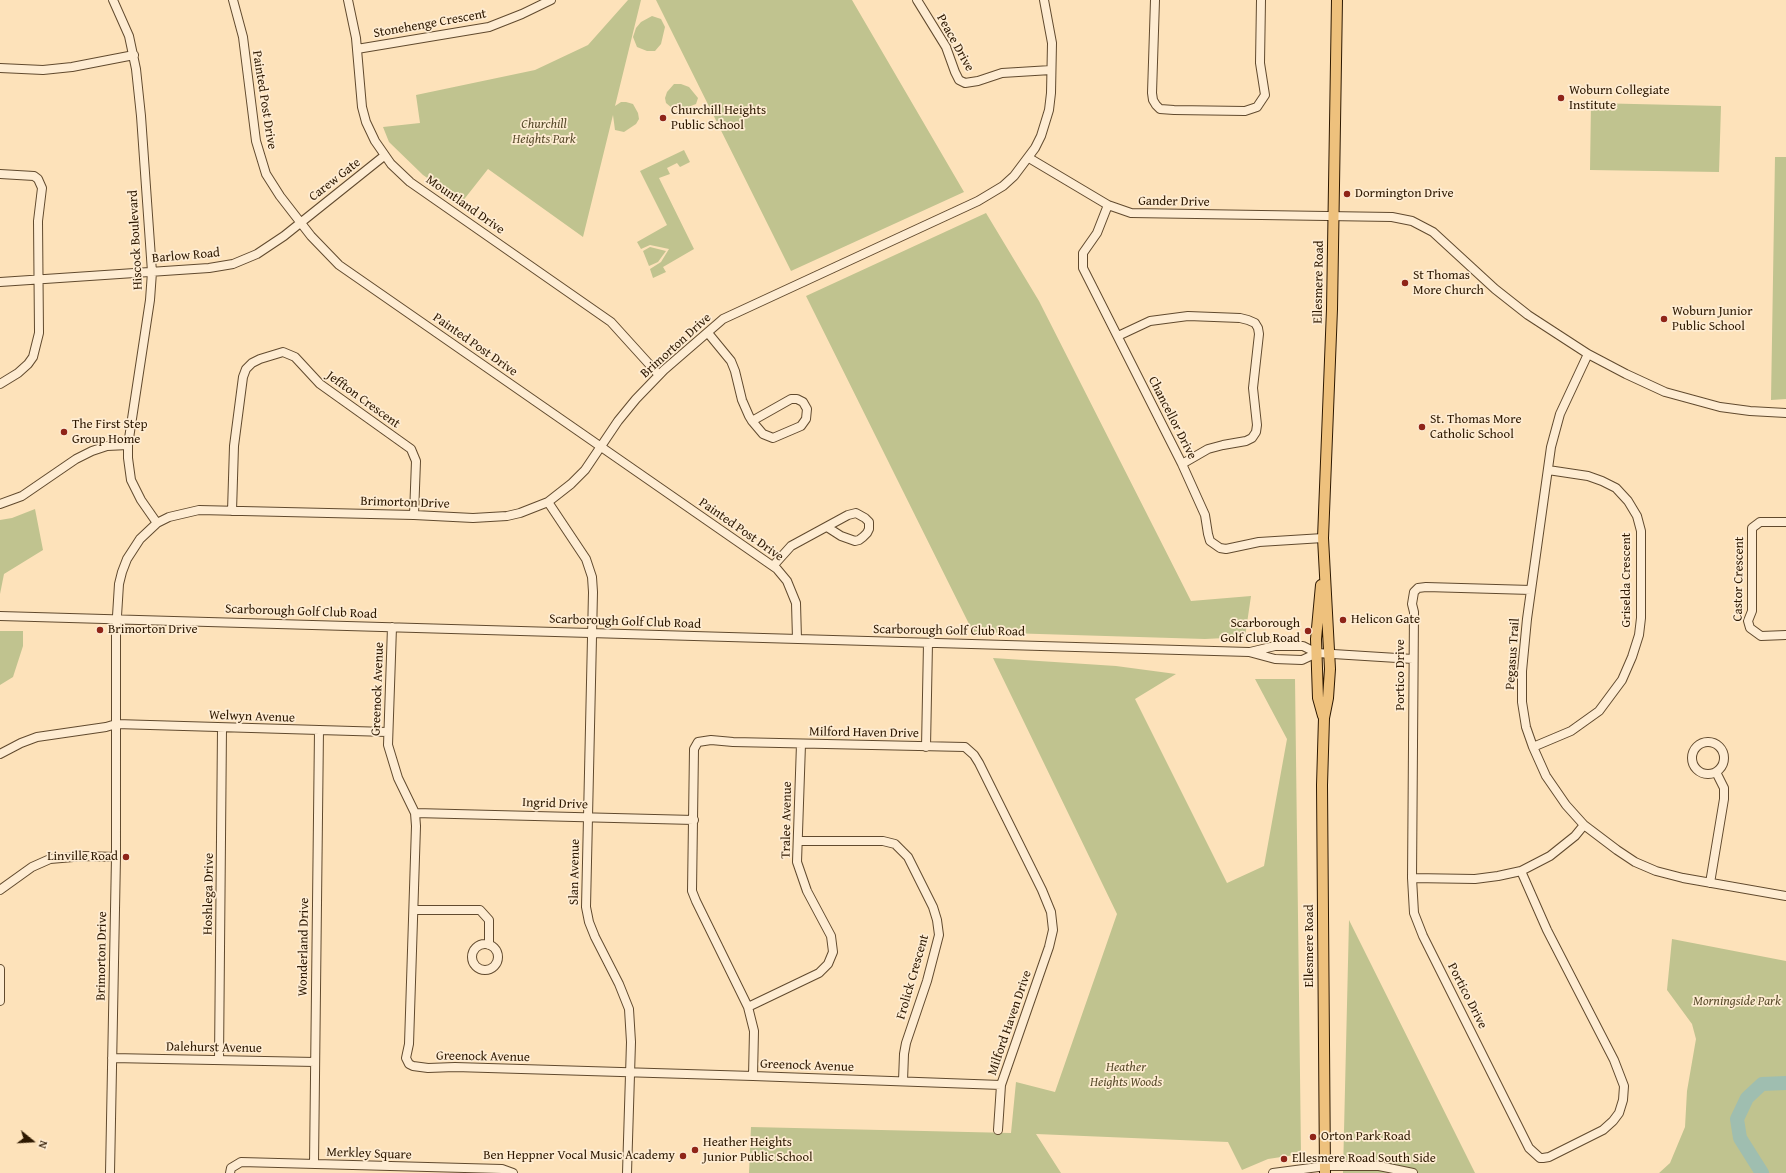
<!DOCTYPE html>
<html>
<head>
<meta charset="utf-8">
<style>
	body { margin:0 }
	#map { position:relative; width:1786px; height:1173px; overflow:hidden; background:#fde2ba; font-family:"Gentium Book Plus",serif }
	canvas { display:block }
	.north { position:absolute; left:12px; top:1121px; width:40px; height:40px; -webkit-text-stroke:3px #feecd2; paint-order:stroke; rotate:108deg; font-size:11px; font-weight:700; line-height:16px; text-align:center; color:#2d1800 }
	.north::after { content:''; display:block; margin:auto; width:14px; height:18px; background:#2d1800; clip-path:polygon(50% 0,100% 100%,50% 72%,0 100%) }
</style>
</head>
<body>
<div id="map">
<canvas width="1786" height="1173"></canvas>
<div class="north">N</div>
</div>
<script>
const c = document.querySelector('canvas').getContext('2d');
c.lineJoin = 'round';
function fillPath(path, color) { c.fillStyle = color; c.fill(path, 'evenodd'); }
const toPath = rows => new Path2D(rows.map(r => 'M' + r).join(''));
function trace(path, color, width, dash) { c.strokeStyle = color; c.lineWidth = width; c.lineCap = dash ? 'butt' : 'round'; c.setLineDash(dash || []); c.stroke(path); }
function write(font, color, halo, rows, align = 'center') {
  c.font = font + ' "Gentium Book Plus",serif'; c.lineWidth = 3.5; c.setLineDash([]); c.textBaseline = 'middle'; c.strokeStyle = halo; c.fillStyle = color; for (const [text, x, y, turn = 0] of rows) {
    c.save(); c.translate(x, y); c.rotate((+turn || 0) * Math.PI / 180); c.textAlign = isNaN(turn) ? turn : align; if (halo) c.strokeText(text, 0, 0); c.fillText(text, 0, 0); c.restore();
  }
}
fillPath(toPath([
	[628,0,641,0,615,106,621,102,626,102,633,104,638,113,639,119,636,124,624,132,615,130,613,115,583,237,488,169,462,202,423,175,389,142,383,127,420,123,416,95,535,70,588,45],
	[656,0,852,0,964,192,791,271],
	[652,16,661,19,665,27,661,44,655,51,647,51,637,47,633,37,636,28,641,22],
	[674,84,681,84,689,87,698,98,696,104,680,110,672,108,666,103,665,98,667,92],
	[1591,103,1721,106,1719,172,1590,170],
	[684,150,690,162,680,167,677,163,667,168,670,174,659,178,694,249,663,267,666,272,653,278,650,269,661,262,669,249,650,245,641,249,637,242,667,225,640,171],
	[1775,157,1786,157,1786,399,1771,400],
	[986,213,1039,301,1191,601,1251,596,1245,637,1205,639,973,632,806,296],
	[650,247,666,251,658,262,649,266,643,251],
	[35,509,43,550,4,574,0,594,0,520,12,518],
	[0,631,23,631,23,646,13,677,0,685],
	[993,658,1116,666,1176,674,1135,699,1227,883,1264,866,1287,739,1255,679,1295,679,1301,1154,1268,1159,1242,1170,1228,1142,1036,1134,1061,1173,749,1173,751,1127,1011,1133,1016,1082,1055,1092,1117,914],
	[1349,920,1475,1173,1343,1173],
	[1672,939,1786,961,1786,1173,1659,1173,1670,1163,1685,1127,1687,1091,1696,1039,1692,1024,1667,990]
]), '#c0c38f');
trace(toPath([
	[1762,1173,1740,1138,1737,1119,1747,1098,1762,1084,1786,1083]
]), '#9fbeb0', 14);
const minor = toPath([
	[113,0,129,36,136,69,141,116,152,272,150,300,128,445,128,458,131,480,141,500,157,523],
	[233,0,243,37,256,141,266,174,280,196,311,236,339,265,777,569,787,581,796,603,797,639],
	[348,0,356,38,362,107,366,122,375,141,391,164,410,182,611,322,659,375],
	[917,0,946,47,955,72,959,80,965,83,978,81,1002,73,1051,70],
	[1155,0,1152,93,1153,100,1156,105,1160,109,1174,110,1245,111,1257,107,1265,95,1260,63,1261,0],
	[357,49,489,27,522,14,551,0],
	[0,68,43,70,72,67,134,55],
	[1029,158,1108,205,1131,213,1392,217,1412,221,1433,232,1495,289,1528,315,1588,354,1626,374,1665,392,1720,407,1750,411,1786,413],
	[0,174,34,176,38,179,42,188,38,221,39,333,33,357,28,364,18,373,0,384],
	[1108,205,1097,233,1083,253,1083,268,1182,464,1205,515,1208,534,1210,541,1220,548,1226,549,1259,542,1323,538],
	[0,282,209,268,233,264,257,254,284,236,384,156],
	[708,333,731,361,735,371,742,400,749,416,752,421,763,434,773,438,801,426,806,419,807,409,803,402,797,399,791,399,752,421],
	[1118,336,1150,321,1188,316,1240,318,1248,320,1255,323,1258,328,1259,334,1253,388,1257,425,1256,432,1252,438,1246,441,1223,445,1208,449,1182,464],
	[1588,354,1560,414,1551,447,1527,619,1522,671,1522,702,1526,727,1533,747,1546,776,1566,805,1584,825,1617,850,1635,862,1656,871,1683,878,1786,896],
	[548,502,586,559,592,577,593,592,586,907,589,922,595,937,619,984,629,1009,631,1042,627,1173],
	[0,504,22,496,76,459,92,451,107,446,128,445],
	[232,511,234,446,243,377,246,369,252,363,260,359,283,352,295,357,320,384,411,449,416,461,414,515],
	[1786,522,1760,522,1752,528,1752,611,1748,621,1750,628,1761,636,1786,635],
	[773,566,791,546,848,515,856,513,865,518,869,522,869,529,867,533,863,537,859,540,855,541,841,536,827,527],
	[0,616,1249,652,1275,659,1302,660,1317,653,1413,659],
	[392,627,388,745,398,778,415,813,416,826,409,1044,406,1058,409,1064,413,1066,428,1068,455,1067,753,1076,1001,1085],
	[1250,652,1275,646,1303,646,1317,653],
	'1692 758a16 16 0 1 1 32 0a16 16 0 1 1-32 0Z',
	[926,747,928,643],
	[1533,747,1571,731,1599,711,1622,680,1632,657,1639,635,1641,618,1641,531,1637,516,1628,501,1616,488,1602,481,1588,476,1548,470],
	[0,754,21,743,37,737,106,727,116,724,387,732],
	[415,813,694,820],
	[798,841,883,841,895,844,908,857,933,907,937,920,939,935,927,981,906,1043,904,1054,903,1081],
	[1521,871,1547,930,1614,1060,1624,1086,1623,1100,1619,1113,1613,1121,1603,1130,1549,1157,1543,1158,1540,1158,1529,1148,1423,936,1414,913,1412,878,1414,612,1412,604,1414,592,1418,588,1426,587,1531,590],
	[1412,878,1475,879,1498,876,1521,871,1550,856,1575,836,1584,825],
	[1710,883,1724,799,1724,788,1716,772],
	[0,890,32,867,50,859,85,856,116,857],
	[414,910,480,910,489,920,489,945],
	'472 957a13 13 0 1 1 26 0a13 13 0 1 1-26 0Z',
	[0,969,0,1001],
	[748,1007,819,973,828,964,833,952,831,936,807,891,797,862,801,744],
	[112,1058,315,1062],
	[219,1060,222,728],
	[753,1076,754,1031,748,1007,696,901,692,891,694,749,698,742,711,740,733,742,965,747,974,755,979,763,1042,890,1051,912,1053,930,1049,947,1001,1085,998,1130],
	[314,1164,319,730],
	[110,1173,116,857,116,632,119,584,122,572,127,559,140,539,157,523,169,517,199,510,414,515,473,518,507,516,520,513,548,502,571,484,585,470,618,421,636,399,664,370,723,319,978,201,1003,186,1014,176,1035,148,1041,136,1049,110,1051,93,1052,43,1044,0],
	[230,1173,231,1168,241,1162,502,1169,513,1173],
	[1273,1173,1326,1166,1379,1166,1413,1173]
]);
const major = toPath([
	[1321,585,1316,639,1318,698,1323,716],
	[1325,1173,1322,785,1324,718,1328,698,1330,669,1323,538,1332,309,1337,0]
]);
trace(minor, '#614a2e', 10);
trace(major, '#2d1800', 12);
trace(minor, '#feecd2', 8);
trace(major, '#eec17d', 10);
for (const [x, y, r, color] of [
	[1561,98,4,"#8f2418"],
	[663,118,4,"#8f2418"],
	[1347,194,4,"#8f2418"],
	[1405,283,4,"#8f2418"],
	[1664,319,4,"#8f2418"],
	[1422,427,4,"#8f2418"],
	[64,432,4,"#8f2418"],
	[1343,620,4,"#8f2418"],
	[100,630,4,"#8f2418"],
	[1308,631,4,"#8f2418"],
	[126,857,4,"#8f2418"],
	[1313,1137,4,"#8f2418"],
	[695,1150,4,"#8f2418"],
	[683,1156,4,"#8f2418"],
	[1284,1159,4,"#8f2418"]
]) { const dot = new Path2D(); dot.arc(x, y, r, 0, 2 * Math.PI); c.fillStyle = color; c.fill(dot); trace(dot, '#feecd2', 1.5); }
write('13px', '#2d1800', '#feecd2', [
	["Stonehenge Crescent",430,24,-10],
	["Peace Drive",955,43,61],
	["Painted Post Drive",264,100,81],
	["Carew Gate",335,180,-38],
	["Gander Drive",1174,202,1],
	["Mountland Drive",465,205,35],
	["Hiscock Boulevard",136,240,-93],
	["Barlow Road",186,256,-5],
	["Ellesmere Road",1319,282,-89],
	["Painted Post Drive",475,345,35],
	["Brimorton Drive",676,346,-42],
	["Jeffton Crescent",363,400,36],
	["Chancellor Drive",1172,418,63],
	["Brimorton Drive",405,503,2],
	["Painted Post Drive",741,530,35],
	["Castor Crescent",1739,579,-89],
	["Griselda Crescent",1627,580,-90],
	["Scarborough Golf Club Road",301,612,2],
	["Scarborough Golf Club Road",625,622,2],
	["Scarborough Golf Club Road",949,631,1],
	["Pegasus Trail",1513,654,-86],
	["Portico Drive",1401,675,-90],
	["Greenock Avenue",378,689,-88],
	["Welwyn Avenue",252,717,2],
	["Milford Haven Drive",864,733,1],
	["Ingrid Drive",555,804,2],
	["Tralee Avenue",787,820,-89],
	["Slan Avenue",575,872,-89],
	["Hoshlega Drive",209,894,-89],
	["Ellesmere Road",1310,946,-90],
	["Wonderland Drive",304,947,-89],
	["Brimorton Drive",102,956,-89],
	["Frolick Crescent",913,977,-74],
	["Portico Drive",1467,996,63],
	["Milford Haven Drive",1010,1023,-71],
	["Dalehurst Avenue",214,1048,1],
	["Greenock Avenue",483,1057,1],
	["Greenock Avenue",807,1066,2],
	["Merkley Square",369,1154,2]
]);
write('13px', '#2d1800', '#feecd2', [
	["Woburn Collegiate",1569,91],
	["Institute",1569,106],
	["Churchill Heights",671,111],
	["Public School",671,126],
	["Dormington Drive",1355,194],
	["St Thomas",1413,276],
	["More Church",1413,291],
	["Woburn Junior",1672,312],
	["Public School",1672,327],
	["St. Thomas More",1430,420],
	["Catholic School",1430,435],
	["The First Step",72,425],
	["Group Home",72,440],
	["Helicon Gate",1351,620],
	["Scarborough",1300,624,"right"],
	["Golf Club Road",1300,639,"right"],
	["Brimorton Drive",108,630],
	["Linville Road",118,857,"right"],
	["Orton Park Road",1321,1137],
	["Heather Heights",703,1143],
	["Junior Public School",703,1158],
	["Ben Heppner Vocal Music Academy",675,1156,"right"],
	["Ellesmere Road South Side",1292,1159]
], 'left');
write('italic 13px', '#594b2b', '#feecd2', [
	["Churchill",544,125],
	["Heights Park",544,140],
	["Morningside Park",1737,1002],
	["Heather",1126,1068],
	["Heights Woods",1126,1083]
]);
</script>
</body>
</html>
